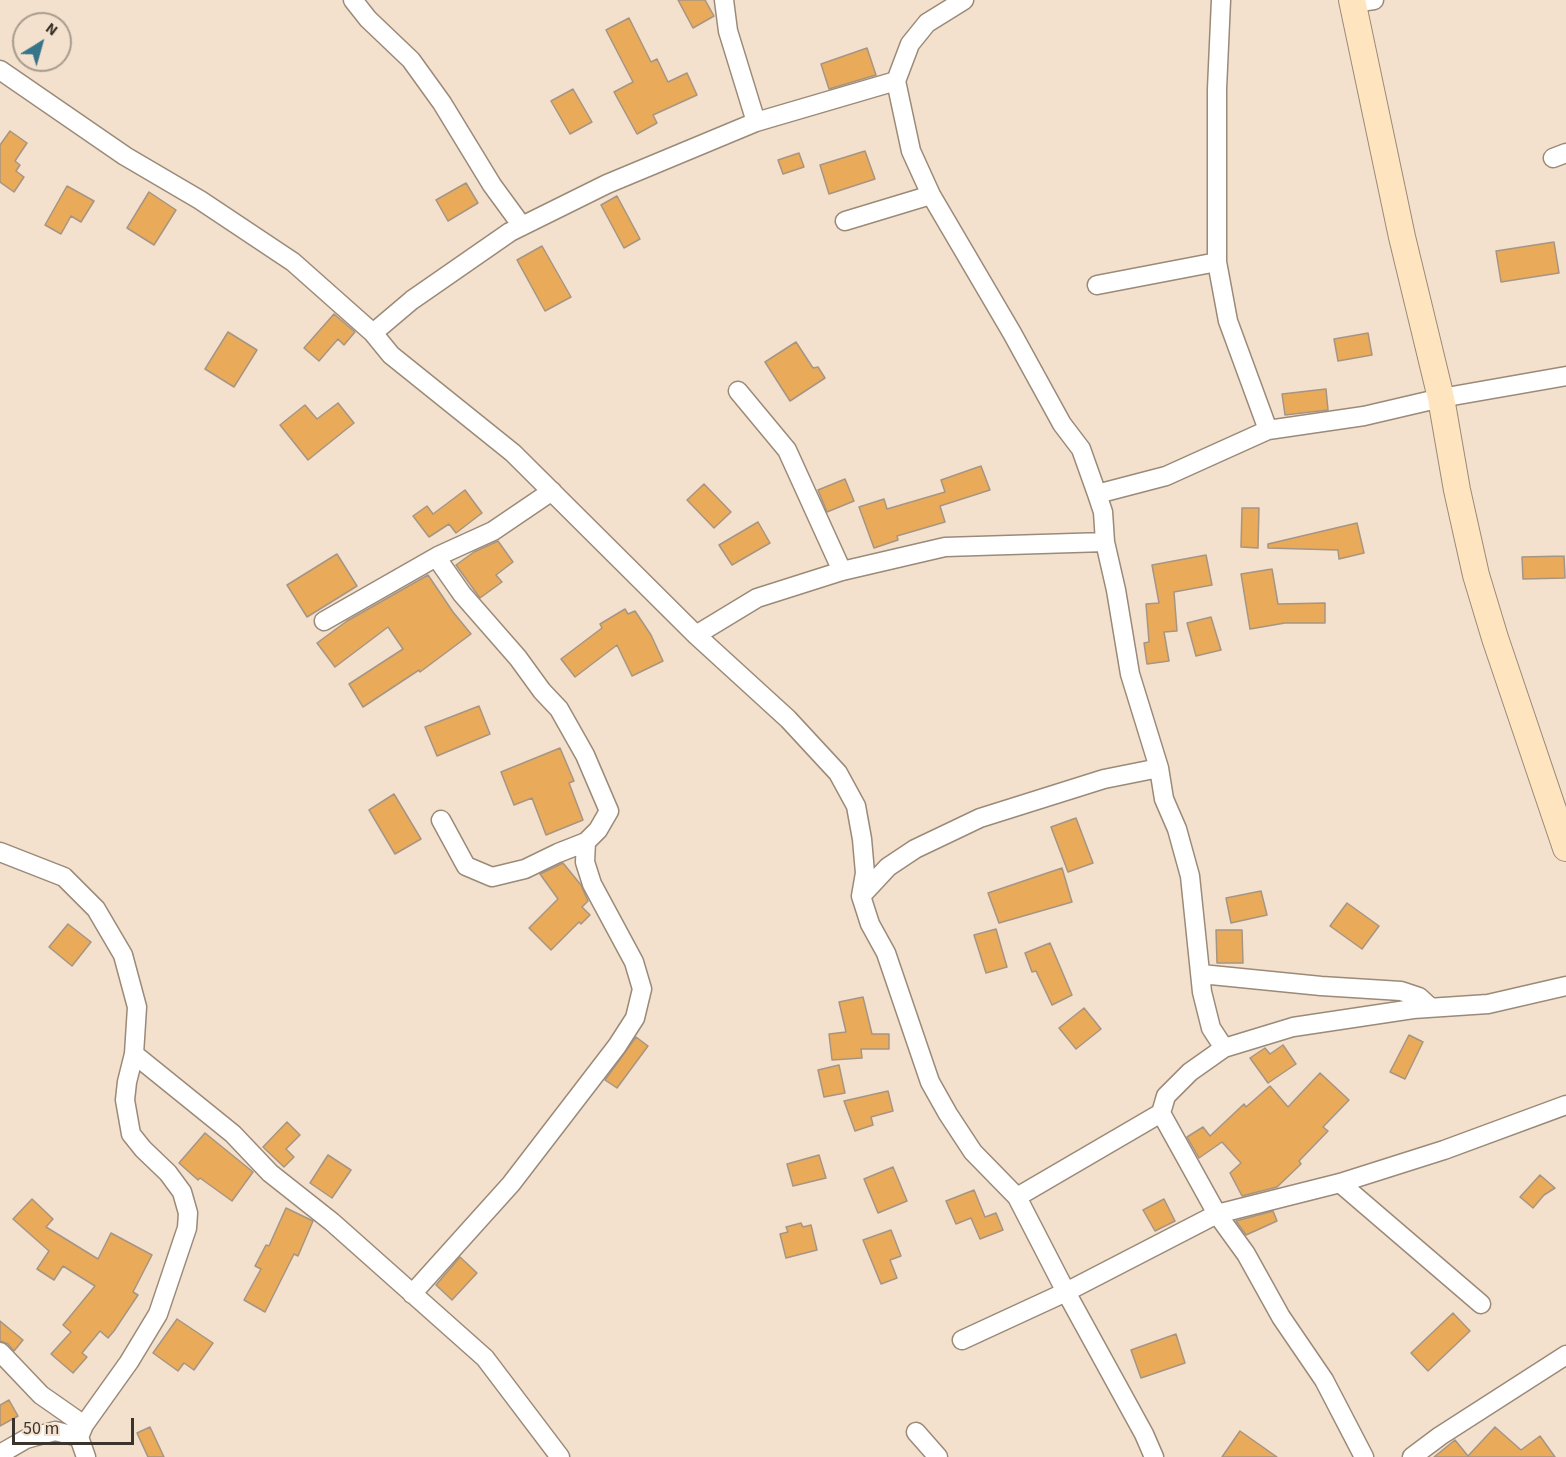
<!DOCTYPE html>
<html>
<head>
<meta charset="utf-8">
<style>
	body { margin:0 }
	#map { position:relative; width:1566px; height:1457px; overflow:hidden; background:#f3e1cd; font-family:"Source Sans 3",sans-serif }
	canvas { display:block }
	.north { position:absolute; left:12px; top:12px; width:60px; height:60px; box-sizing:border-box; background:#f3e1cd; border:2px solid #a99c8d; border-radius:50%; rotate:37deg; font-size:16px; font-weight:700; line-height:24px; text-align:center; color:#3b342c }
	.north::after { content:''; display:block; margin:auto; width:21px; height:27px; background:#357589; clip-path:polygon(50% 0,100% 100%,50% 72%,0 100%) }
	.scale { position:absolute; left:12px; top:1418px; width:122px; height:27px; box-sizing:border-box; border:3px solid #3b342c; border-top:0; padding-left:8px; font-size:18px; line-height:21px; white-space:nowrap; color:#3b342c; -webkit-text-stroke:4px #f3e1cd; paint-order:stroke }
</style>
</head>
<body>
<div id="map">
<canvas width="1566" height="1457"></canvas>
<div class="north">N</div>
<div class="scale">50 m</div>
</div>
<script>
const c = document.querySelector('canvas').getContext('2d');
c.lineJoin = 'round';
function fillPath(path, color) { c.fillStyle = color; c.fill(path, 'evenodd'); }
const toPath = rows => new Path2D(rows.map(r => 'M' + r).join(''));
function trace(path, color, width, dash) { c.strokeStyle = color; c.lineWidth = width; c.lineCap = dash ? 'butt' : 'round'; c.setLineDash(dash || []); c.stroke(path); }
const building = toPath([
	[678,0,705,0,714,16,693,28,678,0],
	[629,18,651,62,657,59,668,82,687,73,697,95,653,115,657,123,637,134,614,92,633,82,606,30,629,18],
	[867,48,876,75,829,89,821,64,867,48],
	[573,89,592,122,570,134,551,101,573,89],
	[10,131,27,143,15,161,20,165,16,171,24,177,14,192,0,182,0,145,10,131],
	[865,151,875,179,829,194,820,165,865,151],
	[799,153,804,167,783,174,778,160,799,153],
	[466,183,478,203,448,221,436,200,466,183],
	[67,186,94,201,81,222,71,216,61,234,45,225,67,186],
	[149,192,176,210,154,245,127,228,149,192],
	[617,196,640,239,624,248,601,205,617,196],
	[1554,242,1559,273,1501,282,1496,251,1554,242],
	[542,246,571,297,545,311,517,260,542,246],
	[334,314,355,332,344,345,338,339,319,361,304,348,334,314],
	[228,332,257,350,234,387,205,369,228,332],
	[1368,333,1372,355,1338,361,1334,339,1368,333],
	[796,342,813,368,818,367,825,378,790,401,765,362,796,342],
	[1326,389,1328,410,1285,415,1282,394,1326,389],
	[338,403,354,423,308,460,280,425,305,405,317,419,338,403],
	[981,466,990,490,940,506,945,522,897,536,898,540,874,548,859,507,884,499,887,509,945,492,941,480,981,466],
	[845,479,854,501,827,512,818,490,845,479],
	[704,484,731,512,714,528,687,500,704,484],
	[465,490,482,513,456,533,449,524,429,537,413,516,427,506,433,514,465,490],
	[1242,508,1259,508,1258,548,1241,547,1242,508],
	[758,522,770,543,732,565,719,545,758,522],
	[1357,523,1364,553,1339,559,1338,550,1268,548,1268,544,1357,523],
	[498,541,513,562,496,575,502,582,480,598,456,565,474,552,498,541],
	[337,554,357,586,307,617,287,585,337,554],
	[1206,555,1212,585,1174,592,1177,631,1164,632,1169,661,1147,664,1144,643,1149,642,1146,604,1159,603,1152,565,1206,555],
	[1564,556,1565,578,1523,579,1522,557,1564,556],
	[1272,569,1278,604,1325,603,1325,623,1285,623,1250,629,1241,574,1272,569],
	[428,575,453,612,471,634,420,672,419,670,363,707,349,684,403,649,388,627,335,667,317,643,347,621,428,575],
	[625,609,628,614,635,611,651,635,663,661,632,676,617,645,575,677,561,659,602,628,600,624,625,609],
	[1211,617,1221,650,1196,656,1187,623,1211,617],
	[479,706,490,734,437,756,425,727,479,706],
	[560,748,574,781,569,783,583,820,546,835,532,798,514,805,501,772,560,748],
	[394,794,421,839,395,854,369,810,394,794],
	[1076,818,1093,863,1068,872,1051,827,1076,818],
	[563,863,581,885,588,901,582,907,590,915,581,924,579,922,551,950,529,928,558,899,540,874,563,863],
	[1062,868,1072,902,999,923,988,893,1062,868],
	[1261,891,1267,915,1231,923,1226,898,1261,891],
	[1347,903,1379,926,1362,949,1330,926,1347,903],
	[68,924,91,942,72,966,49,947,68,924],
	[996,929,1007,967,986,973,974,935,996,929],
	[1216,930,1242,930,1243,963,1217,963,1216,930],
	[1050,943,1072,995,1052,1005,1036,971,1032,972,1025,953,1050,943],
	[863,997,872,1034,889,1034,889,1049,861,1049,862,1058,832,1060,829,1034,846,1032,839,1002,863,997],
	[1084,1008,1101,1029,1076,1049,1059,1028,1084,1008],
	[1409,1035,1423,1042,1405,1079,1390,1072,1409,1035],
	[636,1037,648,1046,617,1088,605,1080,636,1037],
	[1283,1045,1296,1064,1268,1083,1250,1058,1265,1048,1270,1054,1283,1045],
	[839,1065,845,1093,824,1097,818,1070,839,1065],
	[1320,1073,1349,1100,1323,1127,1328,1131,1299,1161,1301,1164,1277,1187,1242,1196,1230,1173,1241,1163,1222,1142,1199,1158,1187,1137,1203,1127,1210,1136,1244,1104,1246,1107,1270,1086,1288,1107,1320,1073],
	[888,1091,893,1111,871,1117,873,1125,855,1131,844,1101,888,1091],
	[287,1122,300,1135,286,1149,294,1157,284,1167,263,1147,287,1122],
	[205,1133,253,1172,232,1201,200,1178,198,1180,179,1163,205,1133],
	[328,1155,351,1170,332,1198,310,1183,328,1155],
	[819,1155,826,1178,793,1186,787,1164,819,1155],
	[893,1167,907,1201,878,1213,864,1179,893,1167],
	[1540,1175,1555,1188,1544,1195,1533,1208,1520,1197,1540,1175],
	[974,1190,985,1217,996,1213,1003,1230,980,1239,971,1218,956,1224,946,1201,974,1190],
	[32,1199,53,1219,46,1227,98,1259,111,1233,152,1255,133,1292,138,1295,114,1331,108,1338,100,1331,82,1353,87,1357,73,1373,51,1354,71,1332,63,1325,95,1286,63,1266,54,1280,37,1269,49,1251,13,1219,32,1199],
	[1164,1199,1175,1221,1155,1231,1143,1210,1164,1199],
	[286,1208,313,1221,298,1256,294,1254,265,1312,244,1300,261,1269,255,1266,266,1245,269,1246,286,1208],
	[1273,1211,1277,1221,1246,1235,1236,1221,1273,1211],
	[801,1223,803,1227,811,1225,817,1250,786,1258,780,1234,788,1232,786,1227,801,1223],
	[891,1230,901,1256,890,1260,897,1278,881,1284,863,1240,891,1230],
	[460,1257,477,1273,452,1300,436,1285,460,1257],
	[1453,1313,1470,1331,1428,1371,1411,1353,1453,1313],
	[177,1319,213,1343,194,1370,184,1363,178,1371,153,1353,177,1319],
	[0,1321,23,1340,14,1351,8,1344,0,1341,0,1321],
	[1176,1334,1185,1363,1141,1378,1131,1350,1176,1334],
	[9,1400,18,1416,0,1426,0,1405,9,1400],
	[150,1427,164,1457,148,1457,137,1433,150,1427],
	[1495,1427,1521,1450,1540,1436,1555,1457,1434,1457,1455,1440,1468,1456,1495,1427],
	[1240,1431,1277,1457,1222,1457,1240,1431]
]);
fillPath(building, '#e9aa59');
trace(building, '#a69583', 1.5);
const street = toPath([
	[353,0,368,19,411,60,442,103,492,185,522,226],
	[724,0,728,31,756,122],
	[964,0,927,23,910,44,896,81,911,151,931,195,1012,333,1062,424,1081,449,1097,494,1103,512,1105,542,1116,590,1130,674,1159,768,1164,799,1177,829,1190,876,1202,992,1211,1028,1224,1048],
	[1221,0,1217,89,1217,262,1228,321,1268,430,1364,416,1441,398,1566,376],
	[1353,3,1374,0],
	[0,70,125,156,200,200,293,262,373,333,391,355,513,453,696,635,788,719,838,773,856,806,862,839,865,873,861,896,870,924,886,953,930,1082,948,1114,973,1152,1017,1197,1066,1292,1144,1434,1154,1457],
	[1553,158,1566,153],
	[845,221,931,195],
	[1097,285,1217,262],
	[373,333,412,300,510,232,607,184,756,122,896,81],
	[738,391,787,450,842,571],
	[1097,494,1166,476,1268,430],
	[324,621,438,556,493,531,552,491],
	[696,635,757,598,842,571,945,547,1105,542],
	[441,820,466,866,492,877,525,869,558,853,586,842],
	[0,852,64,877,96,909,123,955,137,1007,134,1054,127,1082,125,1100,131,1134,143,1149,168,1173,182,1192,188,1213,187,1228,158,1314,129,1362,84,1425,79,1437,86,1457],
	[861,896,888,867,915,849,980,818,1104,779,1159,768],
	[1201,974,1321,986,1401,991,1419,997,1431,1008],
	[134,1054,233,1134,270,1173,332,1222,485,1358,560,1457],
	[1161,1113,1217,1214,1246,1254,1281,1317,1324,1380,1364,1457],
	[1340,1183,1481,1304],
	[1017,1197,1161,1113,1166,1096,1190,1072,1224,1048,1293,1027,1413,1009,1488,1004,1566,986],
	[412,1294,511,1184,617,1046,635,1018,642,989,634,962,592,884,585,862,586,842,598,830,609,811,585,755,559,709,542,691,518,658,462,594,441,564,438,556],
	[962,1340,1066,1292,1217,1214,1340,1183,1444,1150,1566,1105],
	[0,1352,41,1395,84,1425],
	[916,1432,938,1457],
	[0,1454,26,1439,55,1431,79,1437],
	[1412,1457,1440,1436,1566,1355]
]);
const secondary = toPath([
	[1352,0,1402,237,1441,398,1457,490,1476,575,1495,638,1566,848]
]);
trace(street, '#9b8a78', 21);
trace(secondary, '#9b8a78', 28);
trace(street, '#fff', 18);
trace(secondary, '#fee5c0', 26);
</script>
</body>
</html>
